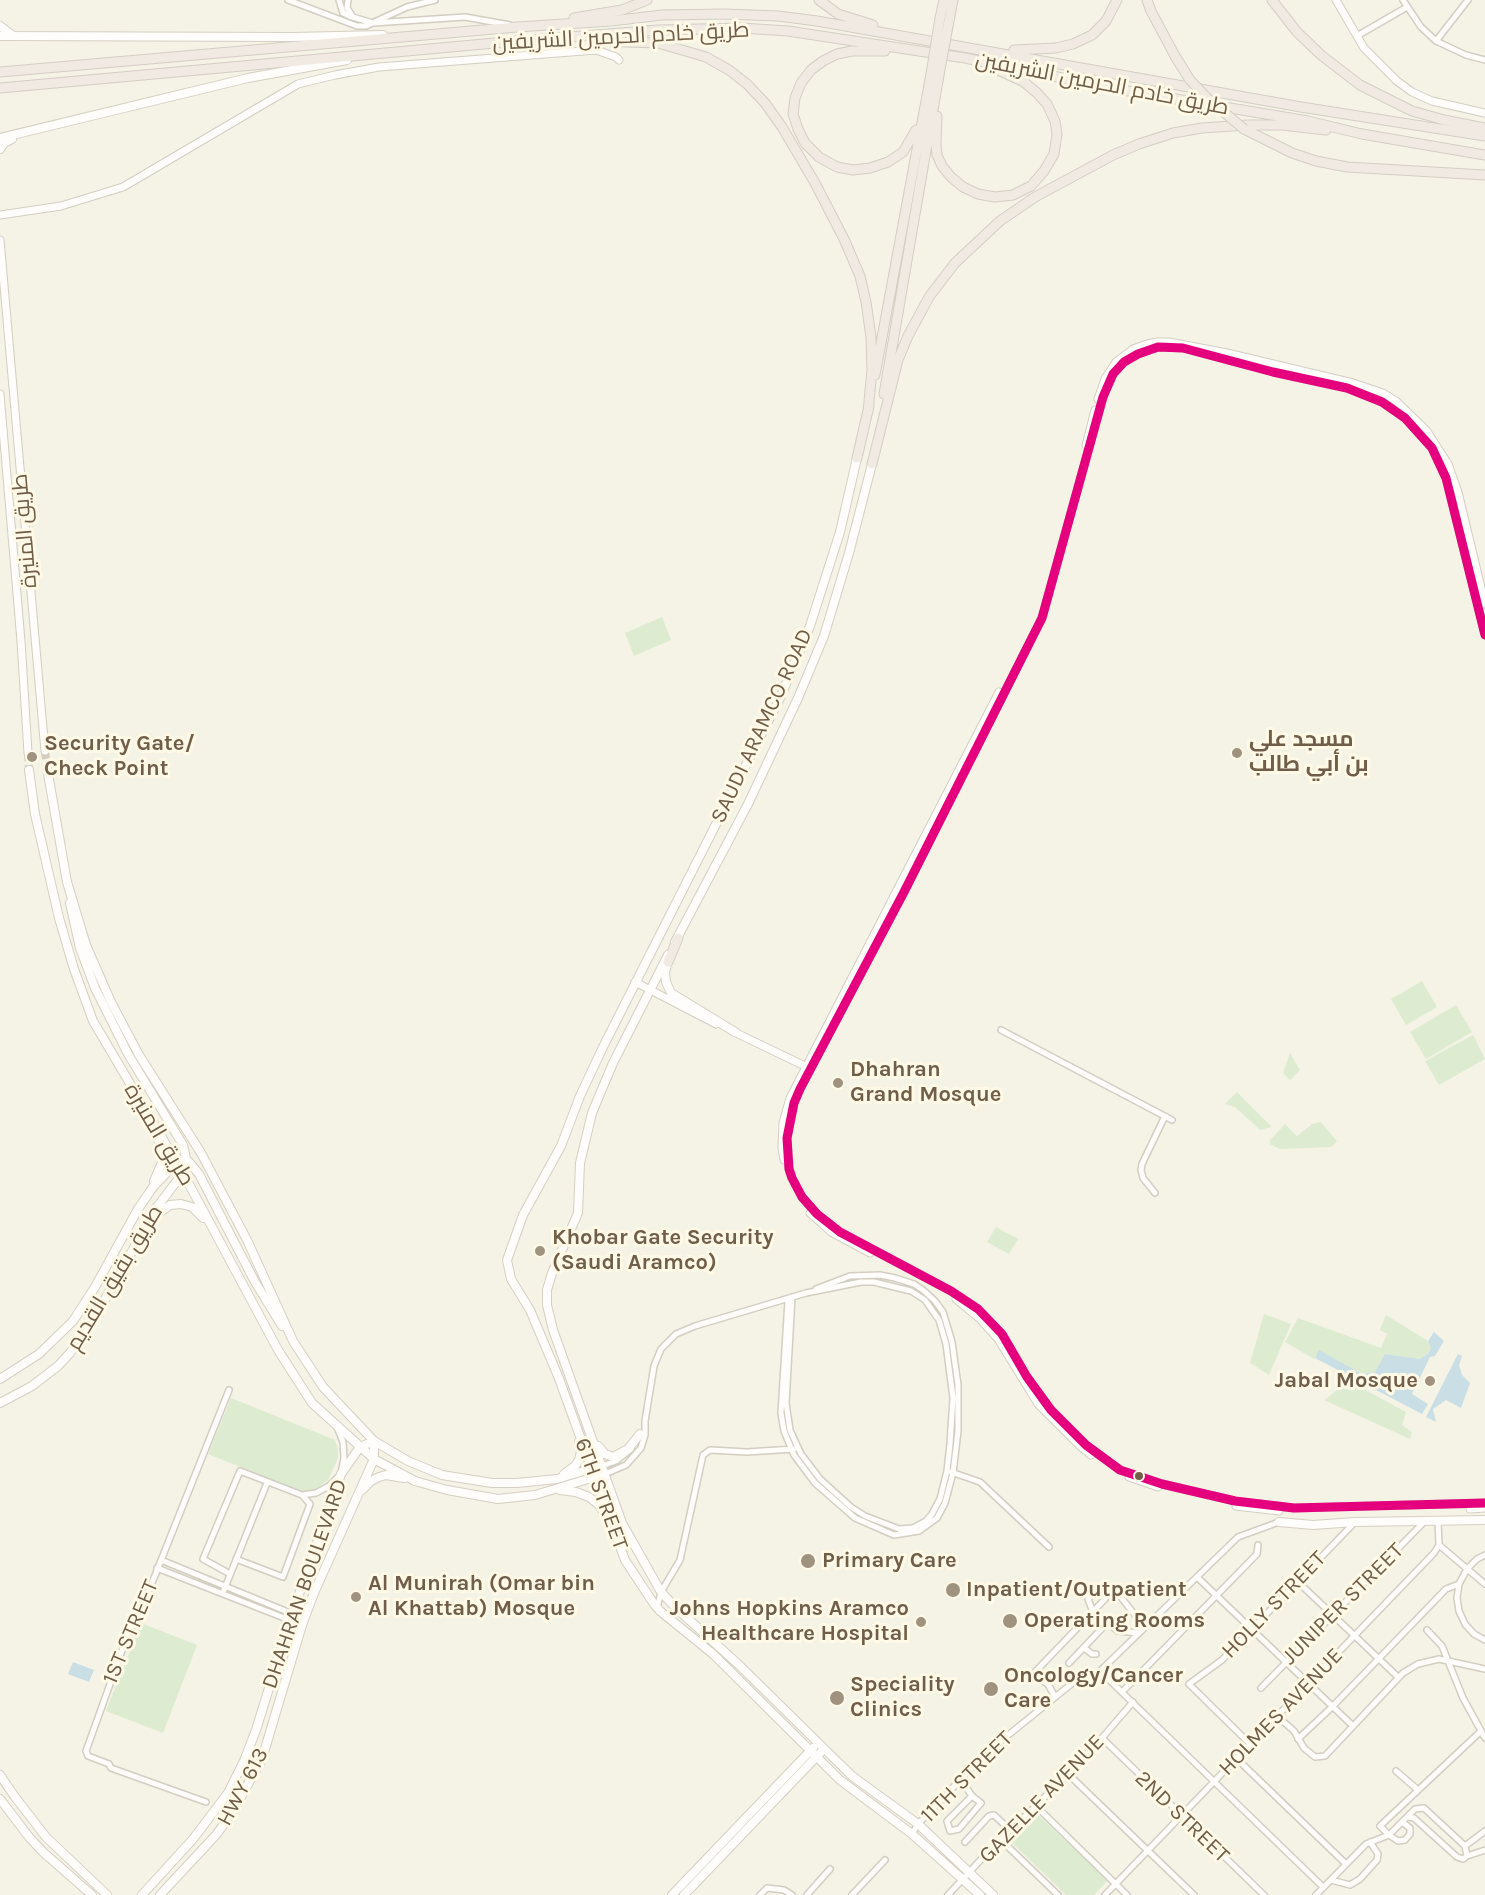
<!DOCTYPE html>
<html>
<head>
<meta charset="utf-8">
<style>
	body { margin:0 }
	canvas { display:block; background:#f5f2e6 }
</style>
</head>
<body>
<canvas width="1485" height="1895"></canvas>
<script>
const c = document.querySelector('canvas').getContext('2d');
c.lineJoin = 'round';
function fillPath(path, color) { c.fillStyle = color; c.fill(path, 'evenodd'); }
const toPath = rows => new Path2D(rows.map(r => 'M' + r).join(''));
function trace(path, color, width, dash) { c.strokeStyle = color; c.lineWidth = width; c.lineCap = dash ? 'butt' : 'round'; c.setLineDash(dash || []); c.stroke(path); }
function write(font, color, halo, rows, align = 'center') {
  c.font = font + ' Karla,Cairo,sans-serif'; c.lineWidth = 6; c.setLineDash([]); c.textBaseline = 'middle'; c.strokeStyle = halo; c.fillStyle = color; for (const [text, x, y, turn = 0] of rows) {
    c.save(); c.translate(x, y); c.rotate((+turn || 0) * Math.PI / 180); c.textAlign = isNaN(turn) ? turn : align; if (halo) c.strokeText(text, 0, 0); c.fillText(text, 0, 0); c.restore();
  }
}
fillPath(toPath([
	[662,617,671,640,634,656,625,633],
	[1422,981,1437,1007,1406,1025,1391,999],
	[1456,1005,1472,1032,1426,1059,1410,1032],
	[1473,1035,1485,1059,1439,1085,1425,1061],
	[1290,1053,1300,1070,1290,1080,1283,1073],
	[1237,1092,1271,1126,1271,1127,1260,1130,1235,1107,1225,1104],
	[1321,1122,1337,1141,1331,1147,1280,1149,1270,1144,1270,1140,1285,1124,1297,1136,1312,1124],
	[996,1227,1018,1239,1009,1254,987,1242],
	[1264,1314,1291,1324,1269,1375,1250,1363],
	[1386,1315,1428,1341,1431,1348,1429,1353,1420,1359,1385,1354,1375,1372,1362,1374,1319,1351,1314,1359,1285,1342,1298,1318,1381,1348,1387,1334,1380,1330],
	[1349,1381,1406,1412,1402,1425,1412,1432,1410,1439,1324,1400],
	[231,1398,335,1440,338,1449,338,1458,328,1480,312,1492,305,1493,208,1454],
	[141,1623,197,1645,163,1733,106,1711],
	[1036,1813,1108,1880,1094,1895,1066,1895,1009,1840]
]), '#ddecd1');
fillPath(toPath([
	[1434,1332,1444,1341,1435,1356,1430,1357,1412,1394,1428,1404,1422,1414,1315,1358,1319,1350,1362,1374,1375,1372,1385,1354,1420,1359,1429,1353,1431,1348,1428,1341],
	[1458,1354,1462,1356,1459,1365,1462,1375,1470,1383,1461,1408,1446,1400,1433,1409,1436,1422,1426,1417],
	[73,1662,94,1670,89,1682,68,1674]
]), '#c9dee5');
trace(toPath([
	[45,751,47,768],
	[28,753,29,770]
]), '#d4cdbe', 8, [8, 4]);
const minor = toPath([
	[288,0,357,26,366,26,407,7,435,0],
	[339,0,343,13,349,16,373,23,465,17,510,25],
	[348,0,347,8,353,17],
	[1403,0,1421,27,1436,41,1466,55,1485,60],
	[1357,36,1407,7],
	[1436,41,1468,0],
	[1001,1030,1172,1120],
	[1155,1193,1143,1178,1141,1170,1142,1164,1165,1116],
	[788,1301,781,1413,784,1431,794,1455,815,1483,855,1518,894,1535,919,1531,937,1518,945,1503,953,1473,958,1431,958,1385,952,1342,943,1312,935,1301,923,1290,914,1284,895,1278,880,1275,850,1276,816,1289],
	[602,1466,616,1461,631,1449],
	[951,1472,980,1482,1049,1547],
	[605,1474,626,1465,641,1448,645,1435,645,1421,654,1366,661,1349,676,1334,695,1326,806,1293,861,1282,874,1282,911,1291,925,1300,939,1320,946,1344,953,1398,950,1444,947,1471,940,1499,932,1514,926,1521,913,1528,899,1529,865,1516,851,1507,820,1479,801,1454,790,1430,786,1403,792,1297],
	[302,1495,316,1493,329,1486,341,1474,344,1458,343,1442,337,1427],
	[1279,1522,1238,1537,1100,1671,1323,1887],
	[1439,1545,1485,1584],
	[1485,1555,1477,1559,1467,1569,1459,1584,1457,1598,1459,1611,1465,1624,1474,1634,1485,1640],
	[161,1560,305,1619],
	[157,1568,302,1625],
	[230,1574,203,1559,240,1471,302,1495,310,1504,283,1577,236,1559],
	[1197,1577,1353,1726],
	[1297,1581,1398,1677],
	[224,1590,267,1483],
	[657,1608,661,1592,680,1560,703,1455,710,1450,747,1452,794,1449],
	[1135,1615,1116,1591,1110,1588,1104,1587,1097,1589,1088,1599,1093,1612,1118,1631,1139,1633],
	[1427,1630,1442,1646,1463,1698,1485,1738],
	[1084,1648,1092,1654,1096,1654],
	[1069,1663,1107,1623],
	[1261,1688,1425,1521],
	[1122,1692,1257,1554,1258,1545],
	[1055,1697,1048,1684,1039,1679,1036,1671,1105,1599,1110,1588],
	[1277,1716,1294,1731,1304,1748,1315,1757,1325,1756,1403,1673,1418,1664,1439,1659,1485,1669],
	[1102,1738,1264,1895],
	[1298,1739,1332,1707,1446,1589,1459,1584],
	[1250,1744,1189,1684,1222,1660,1355,1522],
	[1236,1758,1346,1864],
	[1396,1771,1418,1790],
	[1067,1773,1194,1895],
	[960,1778,972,1796,981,1803,959,1829,950,1831,947,1821,972,1796],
	[206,1802,111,1768,109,1764,88,1756,86,1751,128,1634,142,1608,229,1390],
	[1036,1806,1127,1895],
	[1402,1822,1410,1828,1410,1834,1405,1840,1398,1841,1389,1835,1415,1809,1424,1808,1465,1846,1467,1856,1463,1859,1457,1857,1414,1818,1408,1817],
	[912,1834,918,1824,986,1753,1080,1677],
	[1000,1839,1058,1895],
	[965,1842,989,1816,994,1815,1010,1830],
	[1465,1846,1485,1831],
	[1467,1856,1485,1850],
	[1331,1880,1350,1885,1360,1879,1377,1860,1378,1854,1370,1842],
	[760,1895,767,1888,784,1890,792,1895],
	[807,1895,830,1869],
	[852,1895,885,1860],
	[948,1895,1000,1839,1036,1806,1102,1738,1133,1702],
	[1105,1895,1434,1553,1439,1545,1438,1521],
	[1316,1895,1366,1844,1389,1835,1380,1826,1480,1732]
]);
const tertiary = toPath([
	[1336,0,1364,48,1397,81,1412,92,1432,101,1485,113],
	[0,215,61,206,123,187,298,84,335,75,379,67,596,50,616,57,619,60],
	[0,240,45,751],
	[0,394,21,641,28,753],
	[1098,399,1105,379,1116,362,1133,349,1147,344,1157,342,1169,342,1227,353,1353,383,1383,393,1396,401,1426,430,1448,464,1458,492,1485,604],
	[1086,445,1095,410],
	[1485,635,1446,478,1432,448,1405,418,1382,402,1347,388,1273,372,1183,348,1158,347,1138,354,1124,362,1113,374,1103,397,1042,618,904,892,800,1089,794,1103,787,1138,789,1169,792,1178,802,1197,817,1214,840,1232,951,1291,978,1309,1002,1334,1027,1377,1051,1410,1086,1445,1120,1470,1162,1484,1235,1501,1294,1508,1485,1503],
	[635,982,716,1024],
	[732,1031,809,1068],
	[784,1160,782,1148,783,1123,790,1098,999,692],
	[810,1213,831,1232,870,1253],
	[956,1299,979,1318,998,1339,1038,1404,1079,1445,1091,1455],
	[1129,1477,1158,1487],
	[1236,1506,1279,1511],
	[1470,1509,1485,1508]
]);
const secondary = toPath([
	[0,26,12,35],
	[0,36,292,37,383,35],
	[0,138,248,78,347,60],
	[0,149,4,143,12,139],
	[857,458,840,532,810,626,780,698,603,1047,580,1096,561,1146,523,1215,507,1260,511,1279,530,1310,558,1376,625,1560,654,1604,660,1611,713,1654,840,1780,912,1834,980,1895],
	[47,768,67,882,86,945,111,1002,139,1055,201,1153,247,1240,293,1341,323,1387,374,1441,408,1461,442,1475,492,1483,517,1483,557,1479,597,1467],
	[29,770,35,814,59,918,74,969,93,1021,183,1173,278,1350,312,1403,374,1459,415,1481,447,1490,498,1499,535,1495,598,1476],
	[675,942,748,804,798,698,824,636,849,553,872,464],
	[668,955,613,1063,592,1113,580,1163,578,1213,552,1273,547,1290,547,1305,553,1330,622,1523,661,1592,676,1608,738,1664,852,1776,918,1824,993,1895],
	[667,963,665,973,666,982,671,993,735,1032],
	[154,1181,163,1160,157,1136],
	[155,1216,170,1205,181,1204,192,1207,203,1218],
	[0,1379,39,1354,73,1321,95,1287,138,1209,153,1187,179,1160,189,1162,199,1174,255,1282,282,1326],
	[0,1403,32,1386,58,1366,70,1353,90,1326,157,1207,183,1173,187,1163,183,1145,128,1054,95,988,80,948,70,903],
	[598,1446,605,1454,613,1457,628,1449,640,1434],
	[564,1474,575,1466,579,1460,581,1451,579,1442],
	[362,1490,371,1481,379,1477,386,1475,404,1478],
	[560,1490,576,1492,589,1497,599,1505,607,1517],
	[1279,1522,1313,1525,1355,1522,1485,1520],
	[0,1775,15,1797,46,1837,107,1895],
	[0,1799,29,1837,43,1852,92,1895],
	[142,1895,193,1839,228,1793,244,1761,256,1730,292,1614,341,1474,360,1447,374,1441],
	[160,1895,216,1835,232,1813,262,1759,302,1625,314,1593,374,1459,374,1441],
	[672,1895,813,1748],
	[684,1895,820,1753]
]);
const motorway = toPath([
	[819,0,838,14,873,25],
	[1147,0,1151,11,1175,56],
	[1272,0,1297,32,1321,55,1360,85,1412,111,1444,120,1485,128],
	[574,18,622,10,647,0],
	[940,18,944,0],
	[949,21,953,0],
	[597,41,658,43,706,57,729,70,747,84,765,103,782,127,815,183,844,239,860,276,866,302,871,337,872,370,868,412],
	[1014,50,1056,48,1073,44,1092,35,1106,21,1117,0],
	[885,51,852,51,837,54,823,61,811,70,801,83,795,98,793,114,798,129,805,143,819,157,837,167,853,170,870,168,888,162,903,152,916,130],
	[0,72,517,27,611,21,662,15,724,14,778,16,817,21,1301,107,1485,136],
	[0,88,506,42,658,30,741,28,788,31,965,58,1116,89,1308,121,1362,134,1485,155],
	[937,116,936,144,937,155,942,166,951,177,963,187,978,194,995,197,1013,195,1031,186,1044,171,1054,154,1057,134,1055,121,1047,104,1037,93,1024,82,996,69],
	[1244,129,1292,153,1316,161,1347,167,1485,175],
	[875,375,931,74],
	[884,394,939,75],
	[857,458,869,406],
	[872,464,898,360,908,336,929,297,955,263,1000,221,1035,197,1113,155,1139,144,1173,133,1202,128,1248,125,1282,125,1326,130],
	[668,962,678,938]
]);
trace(minor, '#d3cec2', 8);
trace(tertiary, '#d3cec2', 9);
trace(secondary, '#d6cfc3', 10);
trace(motorway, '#d4cec4', 11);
trace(minor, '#fefdfb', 5);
trace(tertiary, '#fefdfb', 7);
trace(secondary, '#fefdfb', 8);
trace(motorway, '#f0eae3', 9);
const motorwayBridge = toPath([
	[1175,56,1190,80,1208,99,1244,129],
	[931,74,940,18],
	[939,75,949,21]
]);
trace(motorwayBridge, '#d4cec4', 11, []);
trace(motorwayBridge, '#f0eae3', 9);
trace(toPath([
	[1485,635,1446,478,1432,448,1405,418,1382,402,1347,388,1273,372,1183,348,1158,347,1138,354,1124,362,1113,374,1103,397,1042,618,904,892,800,1089,794,1103,787,1138,789,1169,792,1178,802,1197,817,1214,840,1232,951,1291,978,1309,1002,1334,1027,1377,1051,1410,1086,1445,1120,1470,1162,1484,1235,1501,1294,1508,1485,1503]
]), '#e5007d', 9);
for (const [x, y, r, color] of [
	[1237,753,6,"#9f927f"],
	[32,757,6,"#9f927f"],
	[838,1083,6,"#9f927f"],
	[540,1251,6,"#9f927f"],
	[1430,1381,6,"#9f927f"],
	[1139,1476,5,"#715e48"],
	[808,1561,8,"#9f927f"],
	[953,1590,8,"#9f927f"],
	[356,1597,6,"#9f927f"],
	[1010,1621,8,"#9f927f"],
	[921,1622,6,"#9f927f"],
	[991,1689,8,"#9f927f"],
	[837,1698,8,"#9f927f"]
]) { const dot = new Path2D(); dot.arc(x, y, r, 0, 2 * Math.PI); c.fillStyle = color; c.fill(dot); trace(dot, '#fff9e6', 2); }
write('22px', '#715e48', '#fff9e6', [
	["طريق خادم الحرمين الشريفين",621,37,-3],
	["طريق خادم الحرمين الشريفين",1102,84,11],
	["طريق المنيرة",25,531,-95],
	["SAUDI ARAMCO ROAD",762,726,-65],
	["طريق المنيرة",159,1135,59],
	["طريق بقيق القديم",115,1278,-59],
	["6TH STREET",601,1494,70],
	["DHAHRAN BOULEVARD",305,1584,-71],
	["JUNIPER STREET",1343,1604,-45],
	["HOLLY STREET",1274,1605,-46],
	["1ST STREET",131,1632,-67],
	["HOLMES AVENUE",1281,1712,-46],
	["11TH STREET",967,1777,-45],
	["HWY 613",243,1787,-62],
	["GAZELLE AVENUE",1042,1799,-46],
	["2ND STREET",1182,1817,44]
]);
write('bold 22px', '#715e48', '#fff9e6', [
	["مسجد علي",1249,740],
	["بن أبي طالب",1249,765],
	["Security Gate/",44,744],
	["Check Point",44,769],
	["Dhahran",850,1070],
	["Grand Mosque",850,1095],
	["Khobar Gate Security",552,1238],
	["(Saudi Aramco)",552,1263],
	["Jabal Mosque",1418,1381,"right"],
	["Primary Care",822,1561],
	["Al Munirah (Omar bin",368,1584],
	["Al Khattab) Mosque",368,1609],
	["Inpatient/Outpatient",966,1590],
	["Johns Hopkins Aramco",909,1609,"right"],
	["Healthcare Hospital",909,1634,"right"],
	["Operating Rooms",1024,1621],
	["Oncology/Cancer",1004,1676],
	["Care",1004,1701],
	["Speciality",850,1685],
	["Clinics",850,1710]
], 'left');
</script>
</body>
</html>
